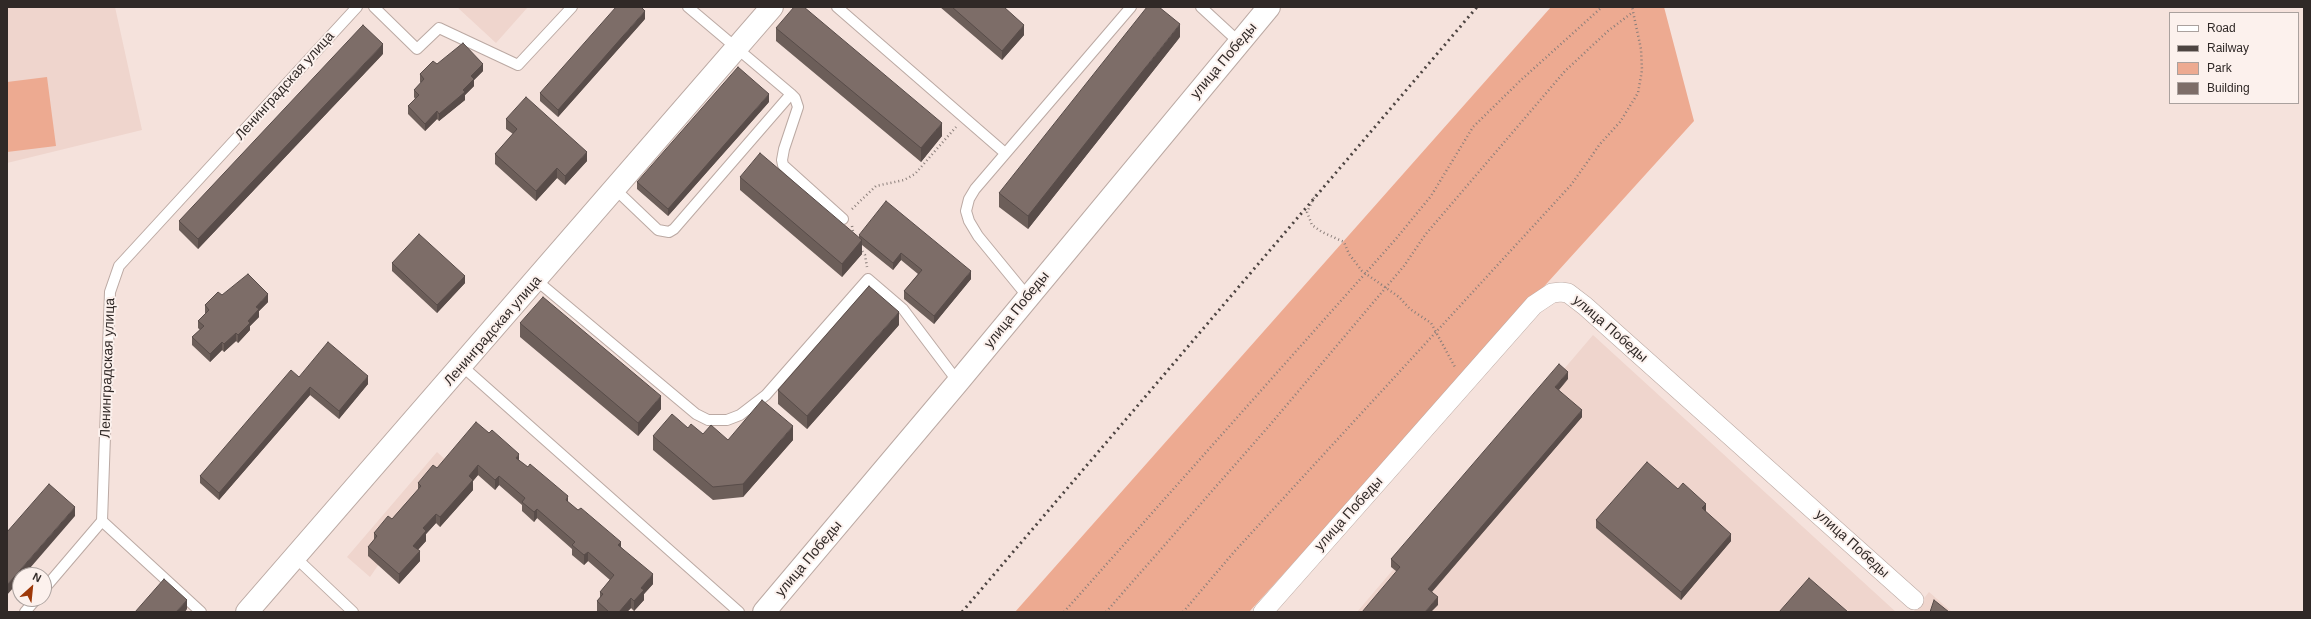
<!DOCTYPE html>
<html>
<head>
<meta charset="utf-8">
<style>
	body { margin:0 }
	#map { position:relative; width:2311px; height:619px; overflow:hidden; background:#f5e2dc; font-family:Arial,sans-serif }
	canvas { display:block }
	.frame { position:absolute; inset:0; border:8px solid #302927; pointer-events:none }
	.legend { position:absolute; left:2169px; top:12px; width:130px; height:92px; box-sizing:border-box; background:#fcf1ed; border:1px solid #aaa19e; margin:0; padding:5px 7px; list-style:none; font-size:12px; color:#302927 }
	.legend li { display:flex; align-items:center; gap:8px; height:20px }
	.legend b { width:20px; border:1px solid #aaa19e }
	.north { position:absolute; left:12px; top:567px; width:40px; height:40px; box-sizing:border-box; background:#fcf1ed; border:1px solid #aaa19e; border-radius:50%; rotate:27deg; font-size:11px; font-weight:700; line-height:16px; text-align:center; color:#302927 }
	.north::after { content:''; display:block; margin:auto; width:14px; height:18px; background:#9e3909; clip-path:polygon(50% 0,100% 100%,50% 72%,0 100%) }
</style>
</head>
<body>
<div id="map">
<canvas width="2311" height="619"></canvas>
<div class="frame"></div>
<ul class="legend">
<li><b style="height:5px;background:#fff"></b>Road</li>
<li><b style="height:5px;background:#4d4441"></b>Railway</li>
<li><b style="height:11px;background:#edaa91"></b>Park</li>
<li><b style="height:11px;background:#7d6d68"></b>Building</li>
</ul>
<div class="north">N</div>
</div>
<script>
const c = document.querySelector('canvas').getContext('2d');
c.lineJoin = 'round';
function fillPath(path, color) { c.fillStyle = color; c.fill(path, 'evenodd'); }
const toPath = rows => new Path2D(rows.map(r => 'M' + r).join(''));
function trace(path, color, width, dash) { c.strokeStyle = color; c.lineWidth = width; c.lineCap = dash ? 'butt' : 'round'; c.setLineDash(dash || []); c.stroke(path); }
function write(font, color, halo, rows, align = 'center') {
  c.font = font + ' Arial,sans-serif'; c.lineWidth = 4; c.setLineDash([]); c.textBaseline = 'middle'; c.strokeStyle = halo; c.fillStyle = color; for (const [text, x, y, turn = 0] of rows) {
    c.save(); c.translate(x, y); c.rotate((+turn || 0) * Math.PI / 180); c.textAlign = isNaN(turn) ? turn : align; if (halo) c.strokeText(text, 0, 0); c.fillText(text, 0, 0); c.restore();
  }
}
fillPath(toPath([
	[7,7,115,7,142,130,7,163],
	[457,7,528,7,496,43],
	[1593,335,1896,612,1357,612],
	[437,452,449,463,370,577,347,557],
	[1929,592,1952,612,1913,612]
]), '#efd5cd');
fillPath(toPath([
	[1551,7,1664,7,1694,121,1249,612,1015,612],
	[47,77,56,146,7,152,7,82]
]), '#edaa91');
const service = toPath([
	[374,7,417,49,439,28,518,65,572,7],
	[837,7,1005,153],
	[1201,7,1240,43],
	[791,94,795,98,798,107,784,149,782,160,783,165,843,219],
	[615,189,658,230,669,232,674,229,791,94,688,7],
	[536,280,696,414,708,420,727,420,740,415,766,395,868,279,903,309,958,382],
	[1028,297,978,236,969,221,966,211,969,199,975,189,1131,7],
	[462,366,739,612],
	[296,558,353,612],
	[44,589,102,521],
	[25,612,36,599],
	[201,612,102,521,110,292,119,266,357,7]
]);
const minor = toPath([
	[1263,612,1534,305,1552,293,1561,292,1568,293,1585,306,1914,600]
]);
const tertiary = toPath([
	[247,612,772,7]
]);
const secondary = toPath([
	[764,612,958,382,1269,7]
]);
trace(service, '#bba9a3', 12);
trace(minor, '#bba9a3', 20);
trace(tertiary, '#bba9a3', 24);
trace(secondary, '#bba9a3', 24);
trace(toPath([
	[1316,194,1307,212,1312,225,1322,232,1344,242,1349,254,1362,271,1399,297,1410,309,1431,323,1455,367],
	[852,209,876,186,904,180,915,174,956,127],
	[852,226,854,237],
	[860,248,865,255,867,267],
	[1064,612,1395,240,1431,196,1473,127,1521,80,1602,7],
	[1106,612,1269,426,1404,266,1425,235,1565,71,1608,31,1633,12],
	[1183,612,1234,552,1571,185,1600,144,1620,122,1638,93,1642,70,1641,49,1632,7]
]), '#8a7e7a', 2.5, [1, 3]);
trace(service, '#fff', 10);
trace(minor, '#fff', 19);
trace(tertiary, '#fff', 22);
trace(secondary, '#fff', 22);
trace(toPath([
	[962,612,1477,7]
]), '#4d4441', 3, [2, 4]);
fillPath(toPath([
	[940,7,1004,7,1024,35,1002,60],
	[645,19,558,117,540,101,540,93],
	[776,28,942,136,921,162,776,41],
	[1180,37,1028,229,999,207,999,193],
	[383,54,198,249,179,230,179,221],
	[437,64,483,71,474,80,474,86,465,95,465,100,439,121,437,119,425,131,408,114,408,106,415,99,414,97,414,90,421,83,420,82,420,74],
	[769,102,668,216,637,189,637,182],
	[506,119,587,161,565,185,557,178,536,201,495,164,495,154,513,134,506,129],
	[740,177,859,238,859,235,971,279,934,324,904,299,904,291,918,274,901,260,893,270,862,245,862,254,842,277,740,190],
	[392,263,465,283,437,313,392,271],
	[222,295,268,302,259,311,259,317,250,326,250,330,238,343,236,341,224,352,222,350,210,362,192,345,192,337,200,330,198,328,198,321,206,313,205,313,205,305],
	[520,323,661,409,638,436,520,337],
	[899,325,807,429,778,404,778,390],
	[299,377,368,384,339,419,310,395,219,500,200,483,200,476],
	[1568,379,1559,390,1582,417,1432,592,1438,605,1391,567,1391,559],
	[688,428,703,434,728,440,793,440,743,497,713,500,653,450,653,436],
	[519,460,621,547,653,584,644,594,644,600,634,611,631,608,627,612,598,612,597,611,597,601,600,598,600,592,610,580,588,561,584,565,572,555,572,549,537,518,534,522,522,511,522,505,499,485,495,490,478,475,473,481,473,490,440,527,436,523,426,534,426,541,418,550,420,561,399,584,368,556,368,547,374,540,374,533,392,519,418,490,418,483,437,468],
	[1678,489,1706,511,1706,512,1731,541,1681,600,1596,528,1596,520]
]), '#6c5e59');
fillPath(toPath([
	[645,11,645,19,558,117,558,110],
	[1180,24,1180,37,1028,229,1028,216],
	[1024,25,1024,35,1002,60,1002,51],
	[383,44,383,54,198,249,198,239],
	[483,64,483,71,474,80,474,86,465,95,465,100,439,121,439,114,463,90,471,76],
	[769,94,769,102,668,216,668,209],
	[437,111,437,119,425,131,425,124],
	[942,123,942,136,921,162,921,148],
	[587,152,587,161,565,185,565,176],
	[557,168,557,178,536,201,536,191],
	[862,240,862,254,842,277,842,264],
	[901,253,901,260,893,270,893,263],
	[971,271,971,279,934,324,934,316],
	[465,276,465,283,437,313,437,305],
	[268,294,268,302,259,311,259,317,250,326,250,330,238,343,238,335,248,321,256,307],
	[899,312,899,325,807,429,807,416],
	[236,333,236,341,224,352,224,344],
	[222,342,222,350,210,362,210,354],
	[1568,372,1568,379,1555,394,1555,387],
	[368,376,368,384,339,419,339,411],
	[310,387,310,395,219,500,219,493],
	[661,396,661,409,638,436,638,423],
	[1582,410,1582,417,1428,596,1428,589],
	[793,426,793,440,743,497,743,484],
	[519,454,519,463,516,458],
	[478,465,478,475,473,481,473,490,440,527,440,517,469,476],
	[499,476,499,485,495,490,495,480],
	[568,496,568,506,566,500],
	[1706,504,1706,511,1702,516,1702,508],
	[75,507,75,516,24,575,20,575,20,580,7,595,7,585],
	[537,509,537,518,534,522,534,512],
	[436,514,436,523,426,534,426,541,413,555,413,546,423,528],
	[1731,534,1731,541,1681,600,1681,592],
	[621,542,621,551,618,545],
	[420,551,420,561,399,584,399,574],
	[588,552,588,561,584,565,584,555],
	[653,574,653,584,644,594,644,600,634,611,634,601,641,588],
	[1438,597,1438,605,1431,612,1425,612],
	[631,598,631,608,627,612,619,612],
	[187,600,187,609,185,612,176,612]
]), '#584c49');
const building = toPath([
	[616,7,641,7,645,11,558,110,540,93,616,7],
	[794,7,804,7,942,123,921,148,776,28,794,7],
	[952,7,1004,7,1024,25,1002,51,952,7],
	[1147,7,1159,7,1180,24,1028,216,999,193,1147,7],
	[363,25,383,44,198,239,179,221,363,25],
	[463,43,483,64,471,76,474,79,463,90,465,92,439,114,437,111,425,124,408,106,419,95,414,90,424,79,420,74,433,61,437,64,463,43],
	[738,67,769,94,668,209,637,182,738,67],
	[526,97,587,152,565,176,557,168,536,191,495,154,517,129,506,119,526,97],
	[760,153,862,240,842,264,740,177,760,153],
	[886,201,971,271,934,316,904,291,922,270,901,253,893,263,859,235,886,201],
	[419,234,465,276,437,305,392,263,419,234],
	[248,274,268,294,256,307,259,309,248,321,250,323,238,335,236,333,224,344,222,342,210,354,192,337,204,326,198,321,209,310,205,305,218,292,222,295,248,274],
	[869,286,899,312,807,416,778,390,869,286],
	[543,297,661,396,638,423,520,323,543,297],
	[328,342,368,376,339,411,310,387,219,493,200,476,291,370,299,377,328,342],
	[1559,364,1568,372,1555,387,1582,410,1428,589,1438,597,1425,612,1362,612,1400,567,1391,559,1559,364],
	[762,400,793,426,743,484,713,487,653,436,672,414,688,428,691,424,703,434,711,425,728,440,762,400],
	[476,422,489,433,492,430,519,454,516,458,528,467,530,464,568,496,566,500,578,510,581,508,621,542,618,545,653,574,641,588,644,590,634,601,631,598,619,612,609,612,597,601,603,594,600,592,614,575,588,552,584,555,572,545,575,542,537,509,534,512,522,502,525,498,499,476,495,480,478,465,469,476,473,480,440,517,436,514,423,528,426,531,413,546,420,551,399,574,368,547,377,536,374,533,388,516,392,519,421,486,418,483,433,465,437,468,476,422],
	[1647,462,1678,489,1683,483,1706,504,1702,508,1731,534,1681,592,1596,520,1647,462],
	[49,484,75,507,7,585,7,532,49,484],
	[1809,578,1848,612,1779,612,1809,578],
	[164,579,187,600,176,612,135,612,164,579],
	[1934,600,1949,612,1930,612,1934,600]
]);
fillPath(building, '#7d6d68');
trace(building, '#584c49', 1);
write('14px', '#302927', '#fcf1ed', [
	["улица Победы",1224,61,-50],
	["Ленинградская улица",285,86,-48],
	["улица Победы",1017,310,-51],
	["улица Победы",1610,329,41],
	["Ленинградская улица",493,331,-49],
	["Ленинградская улица",108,368,-88],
	["улица Победы",1349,514,-48],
	["улица Победы",1852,544,42],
	["улица Победы",809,559,-50]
]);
</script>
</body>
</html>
